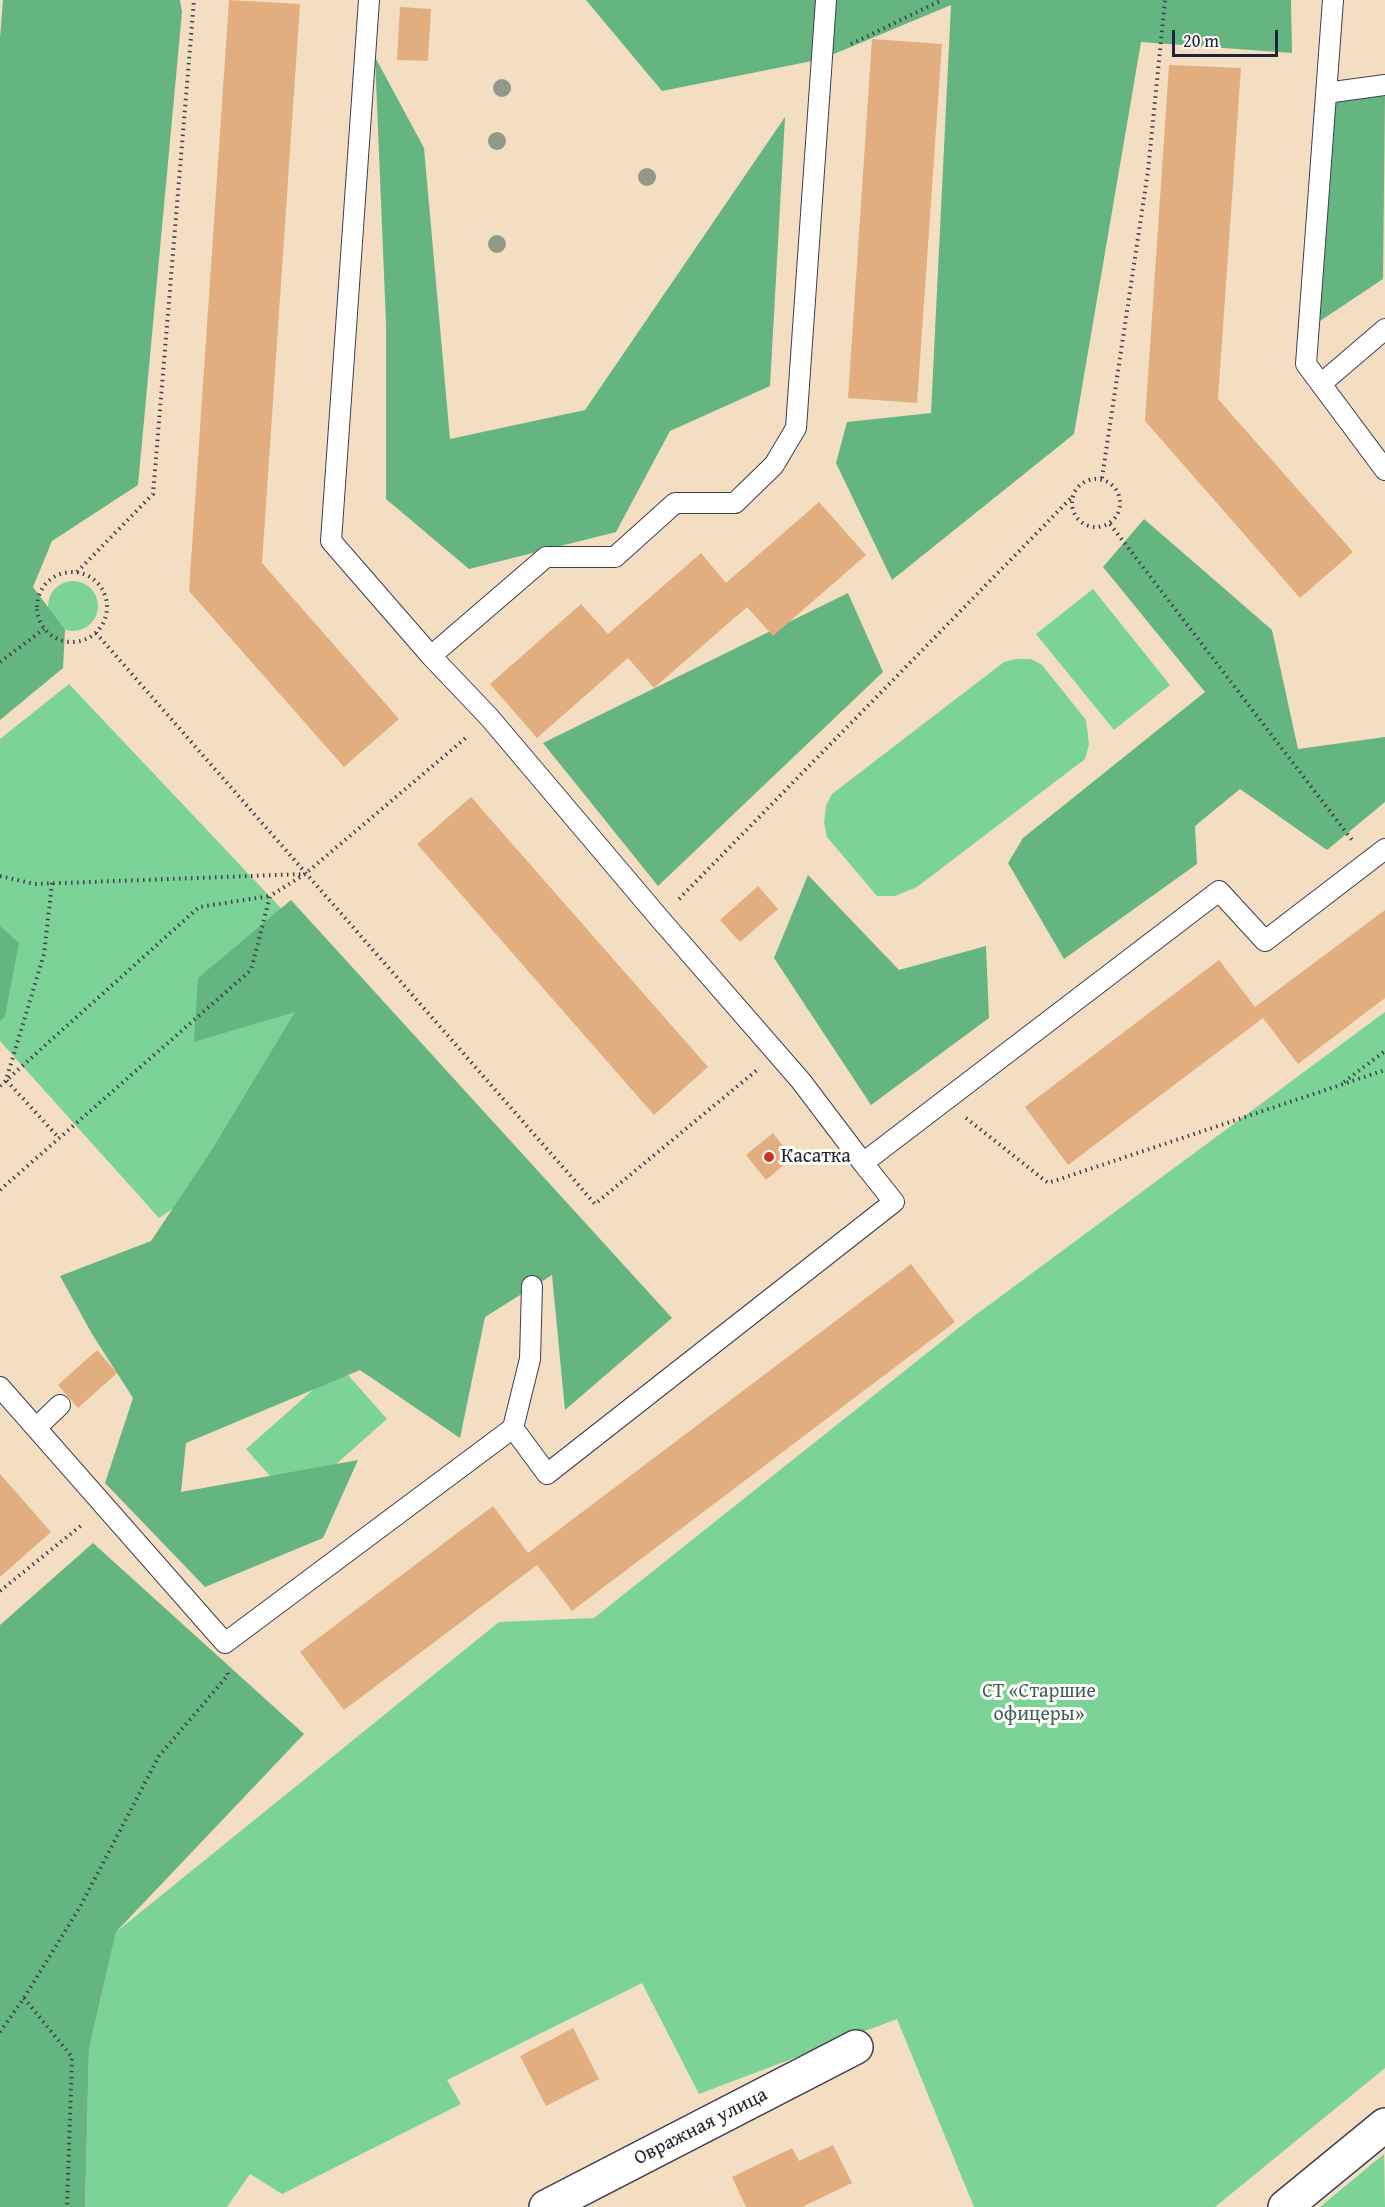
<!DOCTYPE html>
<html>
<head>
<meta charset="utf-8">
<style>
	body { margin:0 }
	#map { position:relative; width:1385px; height:2207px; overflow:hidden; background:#f3dec1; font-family:"Gentium Book Plus",serif }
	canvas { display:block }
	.scale { position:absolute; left:1172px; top:30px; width:106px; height:27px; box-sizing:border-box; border:3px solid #22223b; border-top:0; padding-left:8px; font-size:18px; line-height:21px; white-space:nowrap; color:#22223b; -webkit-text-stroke:4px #fdfcf7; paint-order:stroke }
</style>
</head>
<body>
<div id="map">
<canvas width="1385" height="2207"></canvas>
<div class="scale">20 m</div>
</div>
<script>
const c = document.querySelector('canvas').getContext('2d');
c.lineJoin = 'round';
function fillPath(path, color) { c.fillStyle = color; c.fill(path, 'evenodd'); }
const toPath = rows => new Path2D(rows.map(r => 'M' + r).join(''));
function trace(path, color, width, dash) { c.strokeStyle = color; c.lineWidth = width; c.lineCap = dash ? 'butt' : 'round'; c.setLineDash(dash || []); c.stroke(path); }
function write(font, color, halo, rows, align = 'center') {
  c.font = font + ' "Gentium Book Plus",serif'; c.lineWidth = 6; c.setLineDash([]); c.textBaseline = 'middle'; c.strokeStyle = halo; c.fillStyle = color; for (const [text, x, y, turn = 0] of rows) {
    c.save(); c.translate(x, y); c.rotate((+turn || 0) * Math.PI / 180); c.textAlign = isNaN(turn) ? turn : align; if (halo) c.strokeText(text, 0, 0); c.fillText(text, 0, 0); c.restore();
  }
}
fillPath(toPath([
	'48 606a25 25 0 1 1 50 0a25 25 0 1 1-50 0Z',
	[1093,589,1170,685,1114,730,1036,634],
	[1016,659,1031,659,1042,665,1086,720,1089,744,1085,759,917,887,895,896,877,896,827,837,824,822,826,806,832,794,1004,662],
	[69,684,484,1123,281,1136,159,1218,0,1041,0,739],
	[1385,1012,1385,2068,1215,2207,974,2207,897,2019,699,2094,642,1983,447,2080,461,2104,282,2194,250,2174,227,2207,85,2207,89,2049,116,1932,499,1622,594,1618,966,1322],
	[340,1366,387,1419,293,1502,246,1449],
	[1384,2154,1385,2207,1320,2207]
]), '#7cd397');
fillPath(toPath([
	[3,0,180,0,182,12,138,485,52,541,33,587,65,630,63,668,0,720,0,38],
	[586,0,1291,0,1292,53,1141,42,1074,434,892,580,836,463,847,422,931,413,951,5,822,59,662,91],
	[375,57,424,148,450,439,585,410,785,117,770,386,670,431,616,532,469,569,386,499,386,323],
	[1385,94,1383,279,1314,325,1331,100],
	[1144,519,1272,630,1298,749,1385,737,1385,802,1327,850,1240,789,1195,826,1197,864,1064,959,1008,863,1023,838,1205,692,1103,567],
	[848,593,883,672,658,886,543,743],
	[808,875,899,970,986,946,989,1018,871,1105,774,958],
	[291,900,672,1318,565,1410,552,1275,485,1317,460,1438,360,1370,186,1443,181,1492,358,1460,323,1538,205,1587,105,1483,133,1398,92,1334,60,1276,151,1241,211,1151,295,1012,194,1042,198,978],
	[0,926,19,943,5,1016,0,1021],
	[93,1543,304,1734,116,1932,89,2049,85,2207,0,2207,0,1625]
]), '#65b580');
fillPath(toPath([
	[229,0,300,4,262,563,399,719,344,767,189,591],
	[400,7,431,9,428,61,397,60],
	[872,39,942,44,917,403,848,398],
	[1169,65,1241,68,1218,399,1353,552,1300,598,1145,421],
	[819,502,866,555,773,636,747,607,654,688,628,658,537,738,490,684,581,604,608,634,701,553,726,583],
	[471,797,708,1067,654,1115,417,844],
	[758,886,778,909,740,942,720,920],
	[1385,910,1385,998,1298,1064,1263,1018,1068,1165,1025,1107,1219,960,1255,1007],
	[773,1133,792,1158,766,1180,746,1155],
	[911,1264,955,1322,572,1611,537,1565,344,1710,300,1652,493,1506,528,1553],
	[97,1350,117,1373,78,1408,58,1385],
	[0,1474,51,1532,0,1577],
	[573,2028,599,2079,546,2106,520,2056],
	[833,2145,852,2183,802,2207,746,2207,732,2177,792,2148,799,2161]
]), '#e2ae80');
const lane = toPath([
	[369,0,331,541,431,656,489,717,660,919,801,1081,863,1163],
	[1333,0,1306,364,1385,470],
	[1326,93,1385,85],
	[1322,383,1385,329],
	[431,656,546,557,615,557,675,503,735,503,774,465,796,428,826,0],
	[0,1387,225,1643,513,1428,547,1474,894,1202,863,1163,1219,891,1265,941,1385,849],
	[36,1428,60,1405],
	[513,1428,530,1359,532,1286]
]);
const street = toPath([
	[546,2207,856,2047]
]);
const secondary = toPath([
	[1285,2207,1385,2125]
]);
trace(lane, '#413e4f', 22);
trace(street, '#413e4f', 36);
trace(secondary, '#413e4f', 36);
trace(toPath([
	[851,44,942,0],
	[1102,478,1148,171,1165,0],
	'1072 503a24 24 0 1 1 48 0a24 24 0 1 1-48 0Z',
	[1110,524,1352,840],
	[77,572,153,494,194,0],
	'37 607a35 35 0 1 1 70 0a35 35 0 1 1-70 0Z',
	[96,633,595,1204,757,1070],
	[0,662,44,629],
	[0,876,35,884,304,874],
	[52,883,44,954,6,1080,59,1138],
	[679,899,1072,497],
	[1344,1082,1385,1051],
	[0,1086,199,907,270,896],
	[966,1118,1048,1183,1385,1070],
	[0,1190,251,970,270,896,305,874,468,736],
	[0,1591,83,1524],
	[24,1998,72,2057,67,2207],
	[0,2032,24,1998,80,1907,159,1756,228,1675,227,1669]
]), '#413e4f', 4, [1.5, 4.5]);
trace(lane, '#fff', 20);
trace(street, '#fff', 33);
trace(secondary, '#fff', 33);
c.fillStyle = '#929989';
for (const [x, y] of [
	[502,88],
	[497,141],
	[647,177],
	[497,244]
]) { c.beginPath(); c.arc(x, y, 9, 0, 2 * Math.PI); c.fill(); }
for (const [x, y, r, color] of [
	[769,1157,6,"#c8321e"]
]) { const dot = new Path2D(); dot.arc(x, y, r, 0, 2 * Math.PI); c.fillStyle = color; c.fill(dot); trace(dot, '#fdfcf7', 2); }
write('20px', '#22223b', '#fdfcf7', [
	["Касатка",781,1157]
], 'left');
write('20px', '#42605b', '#fdfcf7', [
	["СТ «Старшие",1039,1692],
	["офицеры»",1039,1715]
]);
write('20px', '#22223b', '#fdfcf7', [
	["Овражная улица",701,2127,-27]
]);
</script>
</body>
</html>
